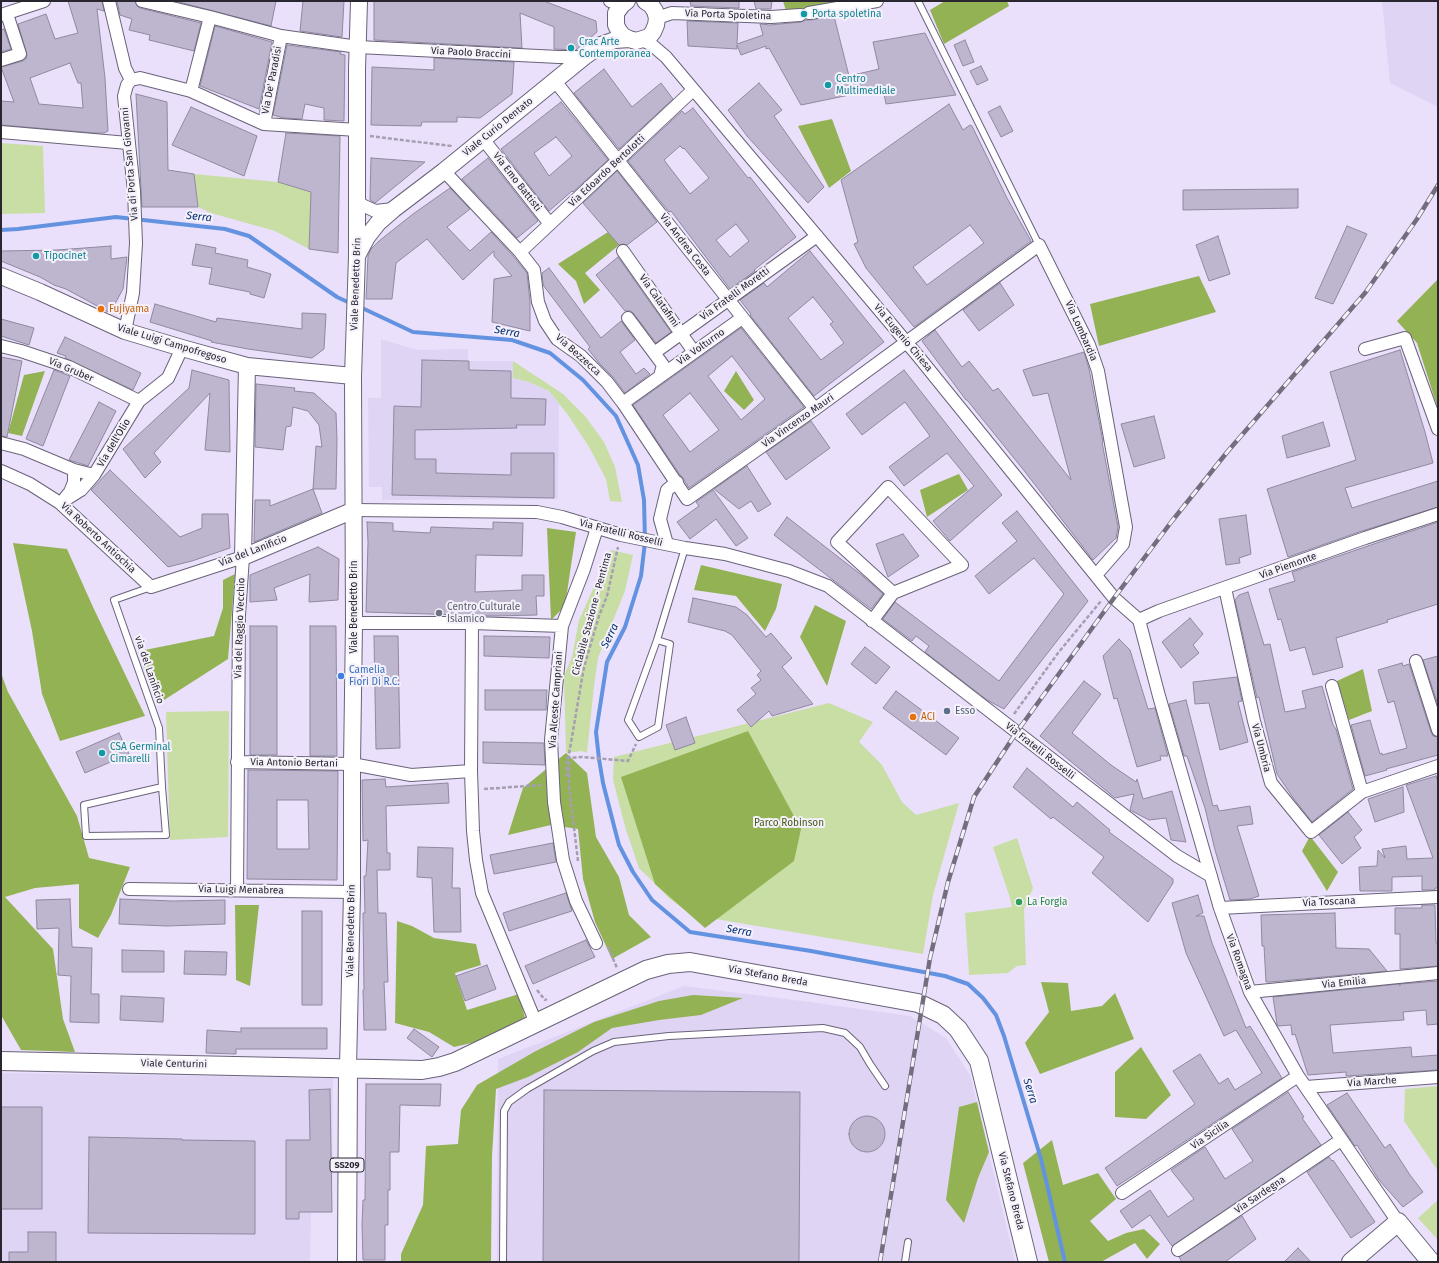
<!DOCTYPE html>
<html>
<head>
<meta charset="utf-8">
<style>
	body { margin:0 }
	#map { position:relative; width:1439px; height:1263px; overflow:hidden; background:#eae0fb; font-family:"Fira Sans",sans-serif }
	canvas { display:block }
	.frame { position:absolute; inset:0; border:2px solid #2a2630; pointer-events:none }
</style>
</head>
<body>
<div id="map">
<canvas width="1439" height="1263"></canvas>
<div class="frame"></div>
</div>
<script>
const c = document.querySelector('canvas').getContext('2d');
c.lineJoin = 'round';
function fillPath(path, color) { c.fillStyle = color; c.fill(path, 'evenodd'); }
const toPath = rows => new Path2D(rows.map(r => 'M' + r).join(''));
function trace(path, color, width, dash) { c.strokeStyle = color; c.lineWidth = width; c.lineCap = dash ? 'butt' : 'round'; c.setLineDash(dash || []); c.stroke(path); }
function write(font, color, halo, rows, align = 'center') {
  c.font = font + ' "Fira Sans",sans-serif'; c.lineWidth = 4; c.setLineDash([]); c.textBaseline = 'middle'; c.strokeStyle = halo; c.fillStyle = color; for (const [text, x, y, turn = 0] of rows) {
    c.save(); c.translate(x, y); c.rotate((+turn || 0) * Math.PI / 180); c.textAlign = isNaN(turn) ? turn : align; if (halo) c.strokeText(text, 0, 0); c.fillText(text, 0, 0); c.restore();
  }
}
fillPath(toPath([
	[1382,1,1438,1,1438,107,1390,83],
	[381,339,417,350,468,349,468,361,513,361,513,378,529,382,549,391,559,404,558,499,382,500,382,487,369,487,368,398,381,398],
	[684,986,802,1001,910,1016,946,1038,970,1075,1015,1262,497,1262,498,1059],
	[1,1073,333,1078,332,1212,311,1213,310,1262,1,1262]
]), '#e0d4f5');
fillPath(toPath([
	[1,143,43,146,45,213,1,214],
	[194,174,278,182,311,192,309,249,275,231,211,213,198,207],
	[513,361,563,394,585,416,604,442,615,467,622,502,610,501,606,479,589,447,568,415,549,391,529,382,513,378],
	[611,550,633,555,625,591,598,658,594,686,587,753,582,751,566,753,564,676,572,657,579,620],
	[829,703,873,722,859,742,882,765,902,802,916,815,959,803,933,895,923,954,692,915,670,899,639,868,626,830,613,780,614,757],
	[229,711,228,837,170,840,166,712],
	[1017,838,1033,888,1024,909,1026,965,1017,966,1008,973,969,975,965,913,1012,907,1010,898,993,847],
	[1438,1086,1438,1171,1404,1121,1405,1089],
	[1438,1200,1438,1240,1418,1218]
]), '#c8dea4');
fillPath(toPath([
	[783,1,854,1,810,9,786,11],
	[945,1,1007,1,1009,6,944,44,930,10],
	[832,119,851,171,829,188,798,126],
	[608,232,619,245,585,273,600,290,584,304,576,281,558,264],
	[1199,276,1216,312,1099,346,1090,304],
	[1438,279,1438,409,1417,343,1397,321],
	[45,371,22,436,8,433,24,375],
	[736,371,754,400,744,410,724,391],
	[959,474,968,490,927,517,920,490],
	[547,528,576,532,565,606,551,620],
	[13,543,67,549,93,607,145,716,60,741,42,694,32,631],
	[701,565,782,584,776,609,765,631,736,596,694,590],
	[235,574,228,659,161,702,144,669,140,651,214,636,223,608,223,580],
	[815,605,846,621,827,686,800,637],
	[1363,669,1372,711,1349,720,1337,681],
	[1,673,8,692,77,816,89,858,130,867,111,915,98,938,79,928,79,884,35,888,5,897,53,949,63,1019,75,1052,21,1050,1,1015],
	[748,731,801,829,794,861,705,928,655,884,621,777],
	[566,753,587,773,596,837,619,877,629,915,651,937,612,959,595,922,583,879,578,829,551,825,508,835,523,788],
	[1310,836,1338,872,1327,891,1302,851],
	[235,905,259,905,250,986,236,980],
	[397,921,412,926,434,938,476,944,481,965,455,973,467,1010,519,994,528,1030,454,1047,429,1032,395,1023],
	[1041,982,1068,983,1071,1011,1102,1006,1115,993,1134,1039,1040,1074,1025,1043,1049,1012],
	[693,995,743,998,701,1015,659,1020,612,1028,578,1052,528,1077,496,1089,492,1156,491,1262,401,1262,401,1254,423,1205,426,1146,458,1144,461,1110,477,1085,534,1052,594,1022,659,1001],
	[1141,1047,1171,1095,1146,1119,1115,1117,1115,1072],
	[977,1102,989,1152,978,1178,964,1223,946,1200,959,1107],
	[1052,1140,1063,1185,1098,1173,1116,1199,1090,1221,1108,1241,1126,1233,1144,1229,1160,1244,1147,1259,1135,1243,1101,1262,1049,1262,1023,1163]
]), '#93b254');
trace(toPath([
	[1,230,18,229,116,217,225,229,249,236,337,297,352,304],
	[360,307,413,332,512,340,550,353,583,380,616,416,638,465,644,500,645,542,641,576,625,627,607,662,596,732,599,759,603,783,614,826,619,845,633,872,652,900,690,932,811,951,945,976,968,984,983,998,996,1015,1004,1036,1041,1159,1065,1262]
]), '#6393e0', 4);
const building = toPath([
	[68,1,102,1,104,11,97,9,105,78,108,131,104,133,95,133,1,125,1,101,14,102,1,67,23,61,26,59,27,55,18,24,46,14,55,39,78,33,68,1],
	[70,63,78,83,81,83,83,108,39,104,30,78,70,63],
	[117,1,135,1,137,6,140,8,201,23,194,51,149,40,150,35,129,30,132,19,120,15,117,1],
	[175,1,276,1,271,26,175,1],
	[303,1,344,1,342,37,300,31,303,1],
	[374,1,544,1,596,21,597,32,576,50,554,49,554,27,520,13,522,48,374,40,374,1],
	[690,1,739,1,739,8,691,6,690,1],
	[754,1,772,1,771,9,756,9,754,1],
	[834,16,849,76,879,69,873,42,925,33,956,95,886,104,883,88,801,105,769,48,766,49,766,46,741,55,737,45,737,49,688,46,687,21,738,23,737,44,763,35,760,24,770,25,801,22,806,20,810,20,834,16],
	[215,26,272,42,259,109,200,86,215,26],
	[4,29,11,49,1,52,1,30,4,29],
	[965,40,974,62,963,66,954,45,965,40],
	[287,45,341,52,340,54,345,55,344,121,324,120,324,108,305,104,302,119,284,118,273,115,287,45],
	[434,58,514,62,512,94,480,118,457,117,457,122,422,122,421,126,371,125,372,67,434,70,434,58],
	[981,66,988,80,977,85,970,71,981,66],
	[604,69,632,107,661,83,673,99,619,149,574,93,604,69],
	[759,83,782,110,774,116,824,187,808,203,747,136,728,110,759,83],
	[136,94,167,102,168,170,194,174,198,207,142,207,136,94],
	[561,102,608,160,573,192,572,191,549,211,501,149,561,102],
	[556,137,572,156,549,176,534,153,556,137],
	[949,104,963,130,970,125,972,126,1007,198,1031,241,914,327,866,268,854,244,858,242,841,180,949,104],
	[970,225,984,243,927,285,913,267,970,225],
	[1000,106,1013,131,1001,137,988,112,1000,106],
	[191,107,257,136,244,176,172,145,191,107],
	[693,108,748,178,750,177,796,237,754,270,755,271,730,289,671,211,669,212,628,161,682,111,685,114,693,108],
	[680,146,683,149,684,148,709,178,690,194,664,160,680,146],
	[736,224,749,241,730,257,716,240,736,224],
	[286,133,340,136,338,253,309,249,311,192,278,182,286,133],
	[371,158,425,162,375,203,370,200,371,158],
	[488,158,538,221,517,238,462,179,488,158],
	[617,171,657,222,627,245,623,244,619,245,583,203,617,171],
	[450,188,470,209,447,227,470,251,491,232,514,257,527,273,530,302,530,331,492,322,494,279,512,276,494,256,494,251,463,280,427,239,396,263,392,299,366,299,368,256,371,249,379,241,413,214,450,188],
	[1298,189,1298,208,1183,210,1183,190,1298,189],
	[1347,226,1367,234,1333,304,1315,298,1347,226],
	[1218,236,1230,274,1209,281,1196,245,1218,236],
	[196,244,216,248,215,253,248,260,247,267,271,274,264,298,250,294,250,292,209,284,212,268,192,265,196,244],
	[111,246,111,259,127,257,123,289,110,313,66,289,54,285,40,277,1,261,1,251,57,250,111,246],
	[810,251,884,342,814,396,750,315,751,314,740,300,764,283,767,287,810,251],
	[813,297,833,322,830,324,844,343,821,360,788,318,813,297],
	[618,257,671,332,656,343,634,314,631,311,625,311,596,275,618,257],
	[549,268,601,338,621,321,635,340,620,352,636,374,644,368,650,374,625,393,613,377,599,363,588,349,590,347,543,285,542,273,549,268],
	[1000,283,1014,305,979,331,963,310,1000,283],
	[155,304,216,322,217,318,302,329,302,313,326,314,324,349,312,358,248,349,211,342,212,341,150,322,155,304],
	[1,319,34,328,29,345,1,336,1,319],
	[741,328,804,407,689,488,683,478,680,475,633,405,741,328],
	[732,356,765,399,741,420,708,376,732,356],
	[690,393,719,430,690,452,663,415,690,393],
	[935,330,962,367,969,361,993,391,998,388,1071,480,1048,393,1033,396,1023,370,1084,352,1089,369,1103,442,1102,442,1118,527,1116,538,1093,560,1026,473,967,400,966,400,922,341,935,330],
	[65,337,141,373,133,390,65,358,66,356,57,353,65,337],
	[1400,350,1425,432,1433,463,1345,488,1352,508,1438,481,1438,507,1362,531,1288,557,1267,489,1356,460,1330,372,1400,350],
	[1,357,22,361,7,437,1,436,1,357],
	[422,360,469,361,469,370,511,371,511,398,546,399,545,425,516,425,517,428,415,430,415,459,436,459,436,473,511,475,511,453,554,453,554,498,392,495,394,406,421,407,422,360],
	[54,370,70,376,43,446,26,439,54,370],
	[192,370,229,380,230,452,205,450,210,393,154,453,161,462,145,478,123,449,189,388,192,370],
	[904,370,1002,495,950,541,933,521,974,486,947,453,904,486,889,467,930,436,905,402,862,435,846,414,904,370],
	[256,384,295,388,294,391,314,393,336,413,337,440,336,489,313,489,316,446,322,447,319,425,308,411,293,407,291,426,286,427,283,450,255,447,256,384],
	[99,402,116,411,88,466,69,460,99,402],
	[1154,416,1165,458,1134,467,1121,424,1154,416],
	[811,421,830,448,786,480,766,452,811,421],
	[1323,422,1330,446,1287,458,1282,436,1323,422],
	[747,466,771,504,758,512,751,501,739,509,714,489,747,466],
	[110,470,180,537,202,528,202,514,228,514,230,548,192,561,168,567,91,490,110,470],
	[313,489,322,513,254,542,255,500,270,500,270,506,313,489],
	[713,490,748,538,736,546,716,519,690,539,677,522,699,506,696,502,713,490],
	[1017,511,1088,601,1004,709,987,700,925,652,929,646,916,636,912,641,883,619,895,602,999,681,1064,594,1034,558,989,594,975,576,1017,541,1002,523,1017,511],
	[1246,515,1251,554,1239,558,1240,563,1226,565,1219,519,1246,515],
	[787,517,864,577,883,594,871,609,774,535,787,517],
	[367,522,393,523,393,531,430,533,431,527,493,529,493,522,523,523,522,556,476,555,475,592,522,590,522,575,544,575,544,596,536,596,537,615,494,616,366,612,368,542,367,522],
	[1438,522,1438,604,1387,620,1388,622,1336,638,1343,667,1313,675,1305,647,1290,651,1281,619,1278,620,1269,589,1295,581,1292,572,1438,522],
	[903,534,919,556,888,577,876,544,903,534],
	[318,547,339,559,338,600,309,602,310,574,274,588,277,600,250,602,250,575,318,547],
	[1248,592,1264,645,1270,644,1285,712,1306,708,1302,691,1322,686,1333,725,1336,729,1353,789,1312,822,1294,799,1277,774,1259,697,1257,698,1235,600,1239,595,1248,592],
	[693,598,736,607,747,615,766,637,771,633,792,658,782,667,813,704,772,716,769,711,751,727,737,710,756,694,751,688,761,680,757,675,761,671,732,635,725,631,688,622,693,598],
	[1190,618,1203,634,1193,645,1199,653,1181,668,1162,642,1190,618],
	[250,626,277,626,277,755,250,755,250,626],
	[310,626,336,626,337,756,310,756,310,626],
	[374,636,398,636,400,748,376,749,374,636],
	[484,636,550,637,549,658,484,656,484,636],
	[1119,639,1130,650,1148,709,1155,708,1168,756,1160,756,1161,760,1137,767,1117,698,1114,699,1103,656,1119,639],
	[865,647,890,667,876,684,851,664,865,647],
	[1438,656,1438,705,1423,660,1438,656],
	[1402,663,1403,666,1409,664,1431,732,1433,736,1438,737,1438,755,1386,769,1387,770,1365,776,1351,725,1370,720,1380,754,1382,753,1382,755,1407,748,1394,701,1388,703,1378,670,1402,663],
	[1237,677,1242,701,1238,702,1248,742,1220,750,1209,703,1195,704,1193,682,1237,677],
	[1084,681,1101,694,1072,733,1111,765,1136,782,1137,779,1143,799,1172,791,1186,842,1171,840,1166,818,1149,820,1130,810,1134,794,1115,798,1040,736,1084,681],
	[485,690,547,690,546,710,485,710,485,690],
	[896,691,959,738,946,755,883,708,896,691],
	[1186,700,1213,806,1217,805,1219,811,1250,806,1253,824,1237,826,1259,896,1250,899,1230,900,1215,850,1205,808,1187,756,1184,756,1169,704,1186,700],
	[686,717,695,743,675,750,666,725,686,717],
	[119,733,129,754,85,773,76,752,119,733],
	[483,742,544,743,545,765,483,763,483,742],
	[1027,768,1073,807,1077,802,1110,830,1109,832,1173,879,1173,883,1148,922,1092,873,1104,857,1053,817,1051,819,1013,787,1027,768],
	[248,770,338,771,337,880,247,879,248,770],
	[277,800,308,800,309,849,277,849,277,800],
	[1436,776,1438,782,1438,888,1435,888,1435,890,1422,890,1422,876,1392,877,1392,891,1360,891,1359,867,1377,866,1378,850,1385,858,1382,849,1406,846,1407,859,1433,858,1406,785,1436,776],
	[385,779,386,787,448,783,449,803,386,806,387,853,390,853,390,870,377,870,378,913,386,913,388,982,384,982,386,1030,364,1030,363,990,364,990,363,913,365,913,364,876,366,876,368,840,363,841,362,780,385,779],
	[1403,787,1404,812,1375,822,1368,799,1403,787],
	[1348,812,1362,830,1354,837,1361,848,1342,864,1319,835,1348,812],
	[553,843,556,862,494,874,490,855,553,843],
	[418,847,453,848,452,888,460,888,461,932,434,932,432,878,417,877,418,847],
	[566,893,572,911,509,931,503,913,566,893],
	[1198,895,1203,913,1196,916,1204,916,1212,943,1246,1028,1250,1026,1282,1078,1117,1186,1105,1168,1195,1104,1173,1071,1200,1054,1219,1084,1228,1078,1235,1090,1262,1073,1236,1030,1224,1036,1186,953,1172,903,1198,895],
	[70,899,72,947,92,948,91,994,99,994,99,1023,70,1022,71,976,58,975,59,928,37,929,36,900,70,899],
	[120,899,173,901,225,900,225,924,167,926,119,924,120,899],
	[1422,905,1435,905,1436,943,1438,943,1438,966,1400,969,1400,934,1395,934,1395,908,1422,908,1422,905],
	[302,911,322,911,322,1005,302,1005,302,911],
	[1335,913,1336,948,1369,949,1387,971,1271,982,1266,982,1264,946,1262,946,1261,915,1335,913],
	[586,940,595,957,533,984,525,966,586,940],
	[122,950,164,951,164,972,122,972,122,950],
	[185,951,227,952,226,975,184,974,185,951],
	[487,965,496,989,465,1001,456,976,487,965],
	[1438,981,1438,1024,1427,1025,1426,1010,1403,1012,1404,1020,1330,1025,1333,1053,1411,1047,1412,1057,1438,1055,1438,1070,1346,1076,1346,1072,1308,1075,1295,1034,1292,1035,1291,1025,1278,1026,1277,1024,1273,997,1399,984,1400,986,1400,984,1438,981],
	[121,996,164,998,163,1022,120,1020,121,996],
	[241,1028,327,1028,327,1049,236,1049,236,1054,206,1053,207,1030,241,1032,241,1028],
	[414,1029,439,1047,432,1057,407,1038,414,1029],
	[366,1084,441,1084,440,1106,400,1105,399,1152,390,1152,390,1190,388,1190,388,1225,385,1225,385,1260,363,1260,362,1225,363,1200,365,1200,366,1084],
	[330,1089,332,1212,299,1212,299,1219,286,1219,286,1140,310,1140,309,1090,330,1089],
	[544,1090,800,1092,799,1262,543,1262,544,1090],
	[1288,1092,1304,1117,1302,1118,1321,1145,1172,1246,1150,1215,1132,1228,1120,1211,1150,1190,1168,1217,1194,1199,1171,1170,1205,1147,1225,1179,1253,1161,1232,1129,1288,1092],
	[1347,1093,1385,1148,1390,1144,1410,1175,1423,1192,1403,1207,1379,1180,1357,1145,1355,1146,1327,1105,1347,1093],
	[1,1107,42,1107,42,1209,1,1209,1,1107],
	'849 1134a18 18 0 1 1 36 0a18 18 0 1 1-36 0Z',
	[89,1137,182,1139,182,1140,255,1141,255,1234,88,1233,89,1137],
	[1329,1157,1332,1161,1333,1160,1375,1222,1351,1238,1307,1172,1329,1157],
	[1242,1216,1256,1239,1225,1262,1182,1262,1179,1257,1242,1216],
	[28,1232,56,1232,56,1262,9,1262,9,1252,28,1252,28,1232],
	[1298,1248,1311,1262,1284,1262,1298,1248]
]);
fillPath(building, '#beb5ce');
trace(building, '#9088a0', 1);
const lane = toPath([
	[918,1,1039,245],
	[151,587,114,600,159,728,162,787,84,805,86,836,166,835,162,787],
	[657,640,670,644,658,727,639,737,628,720,657,640,685,548],
	[503,1262,504,1111,509,1102,527,1089,593,1051,614,1042,669,1036,823,1028,845,1033,860,1047,870,1064,885,1086],
	[905,1262,908,1242]
]);
const street = toPath([
	[109,1,125,68,131,80],
	[142,1,210,17,281,36,358,47,559,57,584,57],
	[610,1,622,5],
	[809,13,877,1],
	[1,15,44,1],
	[657,18,672,13,771,17,800,15],
	[642,40,652,45,666,57,918,356,1114,598,1139,620],
	[1,60,20,54,7,14],
	[131,80,140,78,191,91,264,124,357,130],
	[555,81,815,409],
	[191,91,210,17],
	[264,124,281,36],
	[1,132,128,143],
	[483,139,550,224],
	[444,171,520,252,534,270,538,302,545,321,557,339,581,356,607,382,623,403,687,499,815,409,1039,245,1089,345,1098,371,1126,527,1123,544,1096,575],
	[358,194,360,204,375,211,394,209],
	[623,251,694,352],
	[520,252,693,90],
	[628,318,663,365,660,376],
	[125,331,133,293,136,243,134,191,124,96,127,85,131,80],
	[1,346,21,351,69,367,139,401],
	[1365,349,1405,338,1438,429],
	[654,353,817,236],
	[623,403,742,318],
	[1,443,24,449,74,470,94,475],
	[1,471,30,484,60,503,151,587,243,557,239,615,237,890],
	[65,498,70,492,74,482,74,470],
	[60,503,81,490,94,475,139,401,168,378,182,348],
	[354,510,537,512,562,517,621,535,685,548,725,554,789,571,828,586,1177,856,1211,876],
	[667,544,660,519,667,490,677,482],
	[1225,588,1254,721,1271,783,1311,832,1362,792,1438,766],
	[1139,620,1159,696,1220,908,1250,992,1298,1076,1398,1222],
	[1139,620,1159,611,1365,538,1438,514],
	[872,621,893,593,962,565,888,487,837,542,893,593],
	[354,623,472,623,562,626],
	[472,623,471,771,473,831,476,860,482,893,536,1023],
	[1416,661,1438,730],
	[1332,686,1362,792],
	[237,762,352,764,411,775,471,771],
	[129,889,352,892],
	[1220,908,1438,897],
	[596,943,576,901,563,860,554,802,551,740,562,626,584,569,597,528],
	[1250,992,1438,973],
	[1306,1087,1438,1077],
	[1122,1193,1298,1076],
	[1178,1250,1341,1140]
]);
const secondary = toPath([
	[627,1,622,5,616,13,616,25,619,31,623,36,629,39,636,41,649,37,653,32,656,25,657,18,655,11,651,5,645,1],
	[358,254,367,237,378,223,394,209,444,171,584,57,601,45,615,40,629,39],
	[1,276,40,292,125,331,182,348,247,366,353,376],
	[247,366,243,557,354,510],
	[348,1067,352,892,352,764,354,623,353,376,357,256,357,69,359,1]
]);
const primary = toPath([
	[1,1061,422,1070,439,1067,455,1062,646,970,668,964,690,962,918,1003,943,1015,958,1029,979,1061,1028,1262],
	[347,1262,348,1067],
	[1351,1262,1398,1222,1431,1262]
]);
trace(lane, '#6a6279', 8);
trace(street, '#6a6279', 14);
trace(secondary, '#6a6279', 18);
trace(primary, '#6a6279', 20);
trace(toPath([
	[370,136,451,146,452,147],
	[1014,714,1058,653,1101,601],
	[566,776,567,775,567,758,582,757,628,761,636,744],
	[484,789,541,785],
	[578,861,569,786,569,754,584,667,599,616,607,596,618,547],
	[608,947,617,968],
	[537,990,545,1000,547,999]
]), '#a69eb3', 2.5, [4, 2]);
trace(lane, '#fff', 6);
trace(street, '#fff', 12);
trace(secondary, '#fff', 16);
trace(primary, '#fff', 18);
const rail = toPath([
	[880,1262,930,958,948,882,974,797,1016,733,1114,598,1172,521,1228,451,1365,293,1417,219,1438,185]
]);
trace(rail, '#736d7e', 4.5);
trace(rail, '#f5f1fb', 3, [9]);
for (const [x, y, r, color] of [
	[804,14,4,"#0f9aa8"],
	[571,48,4,"#0f9aa8"],
	[828,85,4,"#0f9aa8"],
	[36,256,4,"#0f9aa8"],
	[101,309,4,"#e8710a"],
	[439,613,4,"#6b7280"],
	[341,676,4,"#3f7fe0"],
	[947,711,4,"#5c6f8a"],
	[913,717,4,"#e8710a"],
	[102,753,4,"#0f9aa8"],
	[1019,902,4,"#2e9e5b"]
]) { const dot = new Path2D(); dot.arc(x, y, r, 0, 2 * Math.PI); c.fillStyle = color; c.fill(dot); trace(dot, '#f5f1fb', 1.5); }
for (const [x, y, w] of [
	[347,1165,34]
]) { const box = new Path2D(); box.roundRect(x - w / 2, y - 7, w, 14, 3); c.fillStyle = '#f5f1fb'; c.fill(box); trace(box, '#2a2630', 1); }
write('bold 9px', '#2a2630', null, [
	["SS209",347,1165]
]);
write('10px', '#0d838f', '#f5f1fb', [
	["Porta spoletina",812,14],
	["Crac Arte",579,42],
	["Contemporanea",579,54],
	["Centro",836,79],
	["Multimediale",836,91],
	["Tipocinet",44,256],
	["CSA Germinal",110,747],
	["Cimarelli",110,759]
], 'left');
write('10px', '#2a2630', '#f5f1fb', [
	["Via Porta Spoletina",728,15,2],
	["Via Paolo Braccini",471,53,3],
	["Via De' Paradisi",272,80,-79],
	["Viale Curio Dentato",498,127,-39],
	["Via di Porta San Giovanni",130,164,-95],
	["Via Edoardo Bertolotti",607,171,-43],
	["Via Emo Battisti",517,182,52],
	["Via Andrea Costa",685,245,52],
	["Viale Benedetto Brin",356,284,-88],
	["Via Fratelli Moretti",735,294,-36],
	["Via Calatafimi",659,301,55],
	["Via Lombardia",1081,331,66],
	["Via Eugenio Chiesa",903,338,50],
	["Viale Luigi Campofregoso",172,344,17],
	["Via Volturno",701,347,-35],
	["Via Bezzecca",578,355,42],
	["Via Gruber",71,370,23],
	["Via Vincenzo Mauri",798,421,-35],
	["Via dell'Olio",114,443,-59],
	["Via Fratelli Rosselli",621,533,14],
	["Via Roberto Antiochia",98,538,43],
	["Via del Lanificio",253,551,-21],
	["Via Piemonte",1288,566,-20],
	["Viale Benedetto Brin",354,607,-90],
	["Ciclabile Stazione - Pentima",592,614,-75],
	["Via del Raggio Vecchio",240,628,-88],
	["via del Lanificio",149,670,71],
	["Via Alceste Campriani",556,700,-86],
	["Via Umbria",1261,748,75],
	["Via Fratelli Rosselli",1040,751,38],
	["Via Antonio Bertani",294,763,1],
	["Via Luigi Menabrea",241,890,1],
	["Via Toscana",1329,902,-3],
	["Viale Benedetto Brin",351,931,-89],
	["Via Romagna",1239,962,70],
	["Via Stefano Breda",768,976,10],
	["Via Emilia",1344,983,-6],
	["Viale Centurini",174,1064,1],
	["Via Marche",1372,1082,-4],
	["Via Sicilia",1210,1135,-34],
	["Via Stefano Breda",1011,1191,76],
	["Via Sardegna",1260,1195,-34]
]);
write('10px', '#c56008', '#f5f1fb', [
	["Fujiyama",109,309],
	["ACI",921,717]
], 'left');
write('10px', '#5b616d', '#f5f1fb', [
	["Centro Culturale",447,607],
	["Islamico",447,619]
], 'left');
write('10px', '#366cbe', '#f5f1fb', [
	["Camelia",349,670],
	["Fiori Di R.C.",349,682]
], 'left');
write('10px', '#4e5e75', '#f5f1fb', [
	["Esso",955,711]
], 'left');
write('10px', '#475b19', '#f5f1fb', [
	["Parco Robinson",789,823]
]);
write('10px', '#27864d', '#f5f1fb', [
	["La Forgia",1027,902]
], 'left');
write('italic 11px', '#063276', '#f5f1fb', [
	["Serra",199,217,6],
	["Serra",507,332,10],
	["Serra",610,636,-64],
	["Serra",739,931,10],
	["Serra",1030,1091,73]
]);
</script>
</body>
</html>
